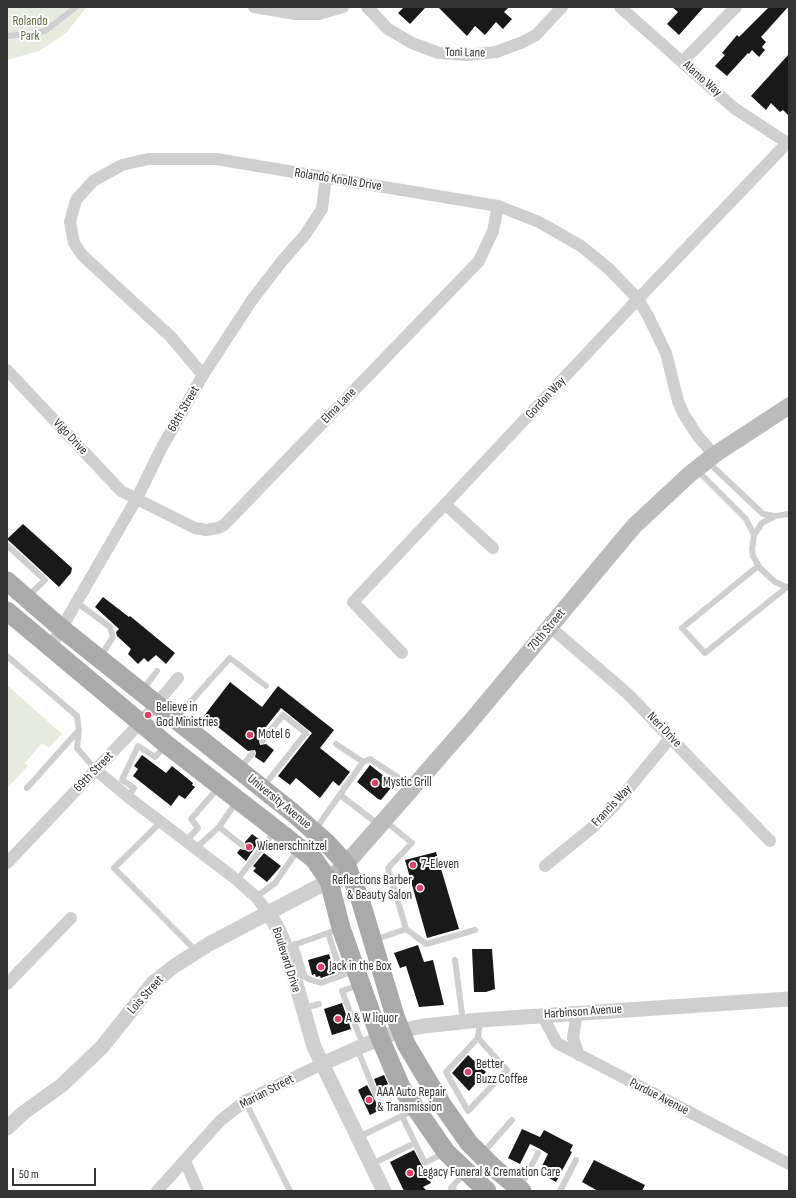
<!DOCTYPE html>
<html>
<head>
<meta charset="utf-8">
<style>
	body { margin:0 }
	#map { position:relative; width:796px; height:1198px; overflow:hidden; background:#fff; font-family:"Sofia Sans Condensed",sans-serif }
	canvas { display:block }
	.frame { position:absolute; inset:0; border:8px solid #323232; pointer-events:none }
	.scale { position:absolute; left:12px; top:1168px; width:84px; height:18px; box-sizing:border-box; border:2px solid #323232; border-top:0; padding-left:5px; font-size:12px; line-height:14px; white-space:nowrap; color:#323232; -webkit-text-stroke:3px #fff; paint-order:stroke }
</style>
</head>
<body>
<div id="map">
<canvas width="796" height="1198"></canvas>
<div class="frame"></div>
<div class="scale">50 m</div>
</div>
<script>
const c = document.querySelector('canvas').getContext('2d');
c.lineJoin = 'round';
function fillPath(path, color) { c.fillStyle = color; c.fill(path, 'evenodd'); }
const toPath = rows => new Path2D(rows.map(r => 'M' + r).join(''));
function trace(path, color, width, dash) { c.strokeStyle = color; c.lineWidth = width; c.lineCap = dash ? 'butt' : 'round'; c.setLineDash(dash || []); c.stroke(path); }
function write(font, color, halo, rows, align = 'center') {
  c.font = font + ' "Sofia Sans Condensed",sans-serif'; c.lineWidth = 4; c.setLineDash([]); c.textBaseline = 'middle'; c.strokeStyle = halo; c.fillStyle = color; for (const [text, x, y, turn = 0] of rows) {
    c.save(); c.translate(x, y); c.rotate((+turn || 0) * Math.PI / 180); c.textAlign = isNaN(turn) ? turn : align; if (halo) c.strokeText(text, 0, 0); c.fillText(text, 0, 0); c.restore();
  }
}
fillPath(toPath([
	[7,7,87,7,66,33,39,51,7,60],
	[7,685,62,734,49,748,42,743,25,763,28,766,7,788]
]), '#e7ebde');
fillPath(toPath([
	[404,7,426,7,410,24,398,13],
	[438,7,509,7,504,12,512,19,503,29,496,22,485,35,475,26,467,36],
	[672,7,704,7,679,35,667,24,678,12],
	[769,7,788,7,761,37,766,42,762,47,765,50,759,57,752,50,749,54,748,53,727,76,715,66,725,55,722,53,737,35,739,37],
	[789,54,789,116,783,110,780,112,771,103,766,110,751,96],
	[23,524,72,568,71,573,59,587,7,539],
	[103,597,129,617,130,616,175,653,166,664,156,655,148,662,144,658,138,664,128,654,131,649,117,636,116,632,119,629,95,607],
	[230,682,262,707,278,686,334,730,320,748,350,772,339,786,333,781,320,798,296,778,290,785,278,776,312,733,281,708,258,737,260,745,266,744,274,750,264,763,255,757,256,753,255,750,248,751,204,716],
	[142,755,166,773,172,766,193,783,192,785,195,787,185,799,179,795,171,806,133,776,138,769,134,766],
	[370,765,394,784,381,800,378,799,357,782],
	[252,834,260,840,246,861,237,853,240,849,244,850,247,848,245,842],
	[436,852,459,929,427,938,405,860],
	[264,853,281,866,267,882,253,871,256,868,253,866],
	[418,945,424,962,433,960,444,1005,419,1007,406,966,400,968,394,953],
	[472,949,492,949,495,989,486,992,474,992],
	[329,954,335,973,321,978,320,976,316,977,315,974,312,975,308,960],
	[342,1003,351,1029,332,1035,324,1009],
	[468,1055,486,1072,469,1091,452,1073],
	[384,1075,388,1084,378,1089,374,1079],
	[367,1085,380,1110,370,1115,358,1090],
	[522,1129,540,1137,544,1130,573,1145,570,1151,572,1152,556,1182,539,1172,548,1154,540,1149,530,1144,520,1164,508,1158],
	[414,1150,431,1183,423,1187,427,1191,404,1191,390,1162],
	[594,1160,645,1185,642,1191,598,1191,582,1182]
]), '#191919');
trace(toPath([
	[7,36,31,34,45,31,76,7],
	[707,461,763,514,775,516],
	[697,470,746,519,754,535],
	[789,514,775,516,762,523,754,535,752,549,753,556,760,568,775,582,789,588],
	[7,545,45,580,27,597],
	[758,566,682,628,705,653,787,587],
	[76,602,110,627,113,637,100,657],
	[7,656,77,716,79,730,77,748,96,770],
	[142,691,157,671],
	[176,718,230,658,266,686],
	[262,741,283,715,306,733,263,787],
	[363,762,370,759,413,787],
	[240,768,252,754],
	[27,788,79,730],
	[340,795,378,824],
	[128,797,134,788,122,780,138,746,155,757,165,746],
	[161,822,114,868,197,952],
	[219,827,243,846],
	[315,830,363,762,336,744],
	[186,841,198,828,191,819,218,788],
	[196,848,219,827,237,801],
	[237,880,275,831],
	[256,897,275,883,298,850],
	[406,929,426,944,475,930],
	[328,933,342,975],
	[374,940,406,929,388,868,412,843,385,821],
	[295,944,305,977,311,980,321,983,354,971],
	[291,946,339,929],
	[455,960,463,1021],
	[359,985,342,991,363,1045],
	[304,1008,319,1004],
	[478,1038,507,1070,468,1111,446,1072,478,1038,480,1021],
	[357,1048,376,1095,399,1087],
	[245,1101,290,1191],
	[402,1116,425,1163,444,1153],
	[357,1138,414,1110],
	[482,1154,512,1120],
	[372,1164,415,1143],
	[521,1186,538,1153],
	[455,1191,451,1188,465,1173],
	[560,1191,576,1160]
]), '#cfcfcf', 6);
trace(toPath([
	[254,7,295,14,319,14,343,7],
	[367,7,388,29,412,43,439,53,467,55,496,52,523,42,536,35,562,7],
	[620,7,734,108,789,144],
	[682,62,736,7],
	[7,370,121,491,195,528,206,530,218,528,224,525,479,261,493,231,498,206],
	[203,375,170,336,82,255,74,243,70,222,76,200,93,181,122,165,148,159,216,159,498,206,539,222,581,246,609,269,638,299,648,316,666,353,678,401,683,413,697,435,714,455],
	[445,504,493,548],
	[550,627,628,694,770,841],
	[50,648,137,498,161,449,203,375,252,300,282,261,305,235,322,209,326,178],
	[402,653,353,602,638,299,787,143],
	[96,770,128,797,237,880,256,897,269,914],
	[7,863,141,722,178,678],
	[545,866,593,827,615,805,671,737],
	[7,984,71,918],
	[577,1012,573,1038,579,1055],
	[542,1015,557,1043,789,1164],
	[185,1161,198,1191],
	[157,1191,220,1121,245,1101,322,1064]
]), '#cfcfcf', 12);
trace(toPath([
	[269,914,278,929,286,948,314,1047,384,1191],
	[322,1064,380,1038,400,1031,423,1026,480,1020,789,999],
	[7,1128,23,1113,62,1085,102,1047,153,983,173,967,209,944,329,881]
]), '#cfcfcf', 15);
trace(toPath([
	[329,881,346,864,471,721,634,526,690,474,714,455,789,406]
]), '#bcbcbc', 17);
trace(toPath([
	[7,581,61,628,292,812,326,842,346,864,360,899,395,1016,406,1044,443,1106,469,1143,493,1167,522,1191],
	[7,611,166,744,314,859,329,881,341,928,352,959,380,1038,401,1087,446,1152,487,1191]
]), '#aaa', 19);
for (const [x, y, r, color] of [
	[148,715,4,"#dd406a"],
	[250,735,4,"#dd406a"],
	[375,783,4,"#dd406a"],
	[249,847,4,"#dd406a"],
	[413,865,4,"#dd406a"],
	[420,888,4,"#dd406a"],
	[321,967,4,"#dd406a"],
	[338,1019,4,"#dd406a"],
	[468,1072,4,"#dd406a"],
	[369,1100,4,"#dd406a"],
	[410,1173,4,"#dd406a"]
]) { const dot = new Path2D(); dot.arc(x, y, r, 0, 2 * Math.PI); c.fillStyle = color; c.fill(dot); trace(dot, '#fff', 1.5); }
write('13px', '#5e6c41', '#fff', [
	["Rolando",30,22],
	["Park",30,37]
]);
write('13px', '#323232', '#fff', [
	["Toni Lane",465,53,1],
	["Alamo Way",702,79,41],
	["Rolando Knolls Drive",338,180,9],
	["Gordon Way",546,398,-47],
	["Elma Lane",339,406,-46],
	["68th Street",184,409,-60],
	["Vigo Drive",70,437,47],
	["70th Street",547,630,-50],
	["Neri Drive",664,730,46],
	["69th Street",94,772,-46],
	["University Avenue",279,802,39],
	["Francis Way",612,806,-47],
	["Boulevard Drive",286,960,72],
	["Lois Street",146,995,-48],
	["Harbinson Avenue",583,1012,-4],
	["Marian Street",267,1092,-28],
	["Purdue Avenue",659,1097,27]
]);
write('13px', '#323232', '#fff', [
	["Believe in",156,708],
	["God Ministries",156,723],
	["Motel 6",258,735],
	["Mystic Grill",383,783],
	["Wienerschnitzel",257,847],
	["7-Eleven",421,865],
	["Reflections Barber",412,881,"right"],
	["& Beauty Salon",412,896,"right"],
	["Jack in the Box",329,967],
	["A & W liquor",346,1019],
	["Better",476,1065],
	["Buzz Coffee",476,1080],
	["AAA Auto Repair",377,1093],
	["& Transmission",377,1108],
	["Legacy Funeral & Cremation Care",418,1173]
], 'left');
</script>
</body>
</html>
